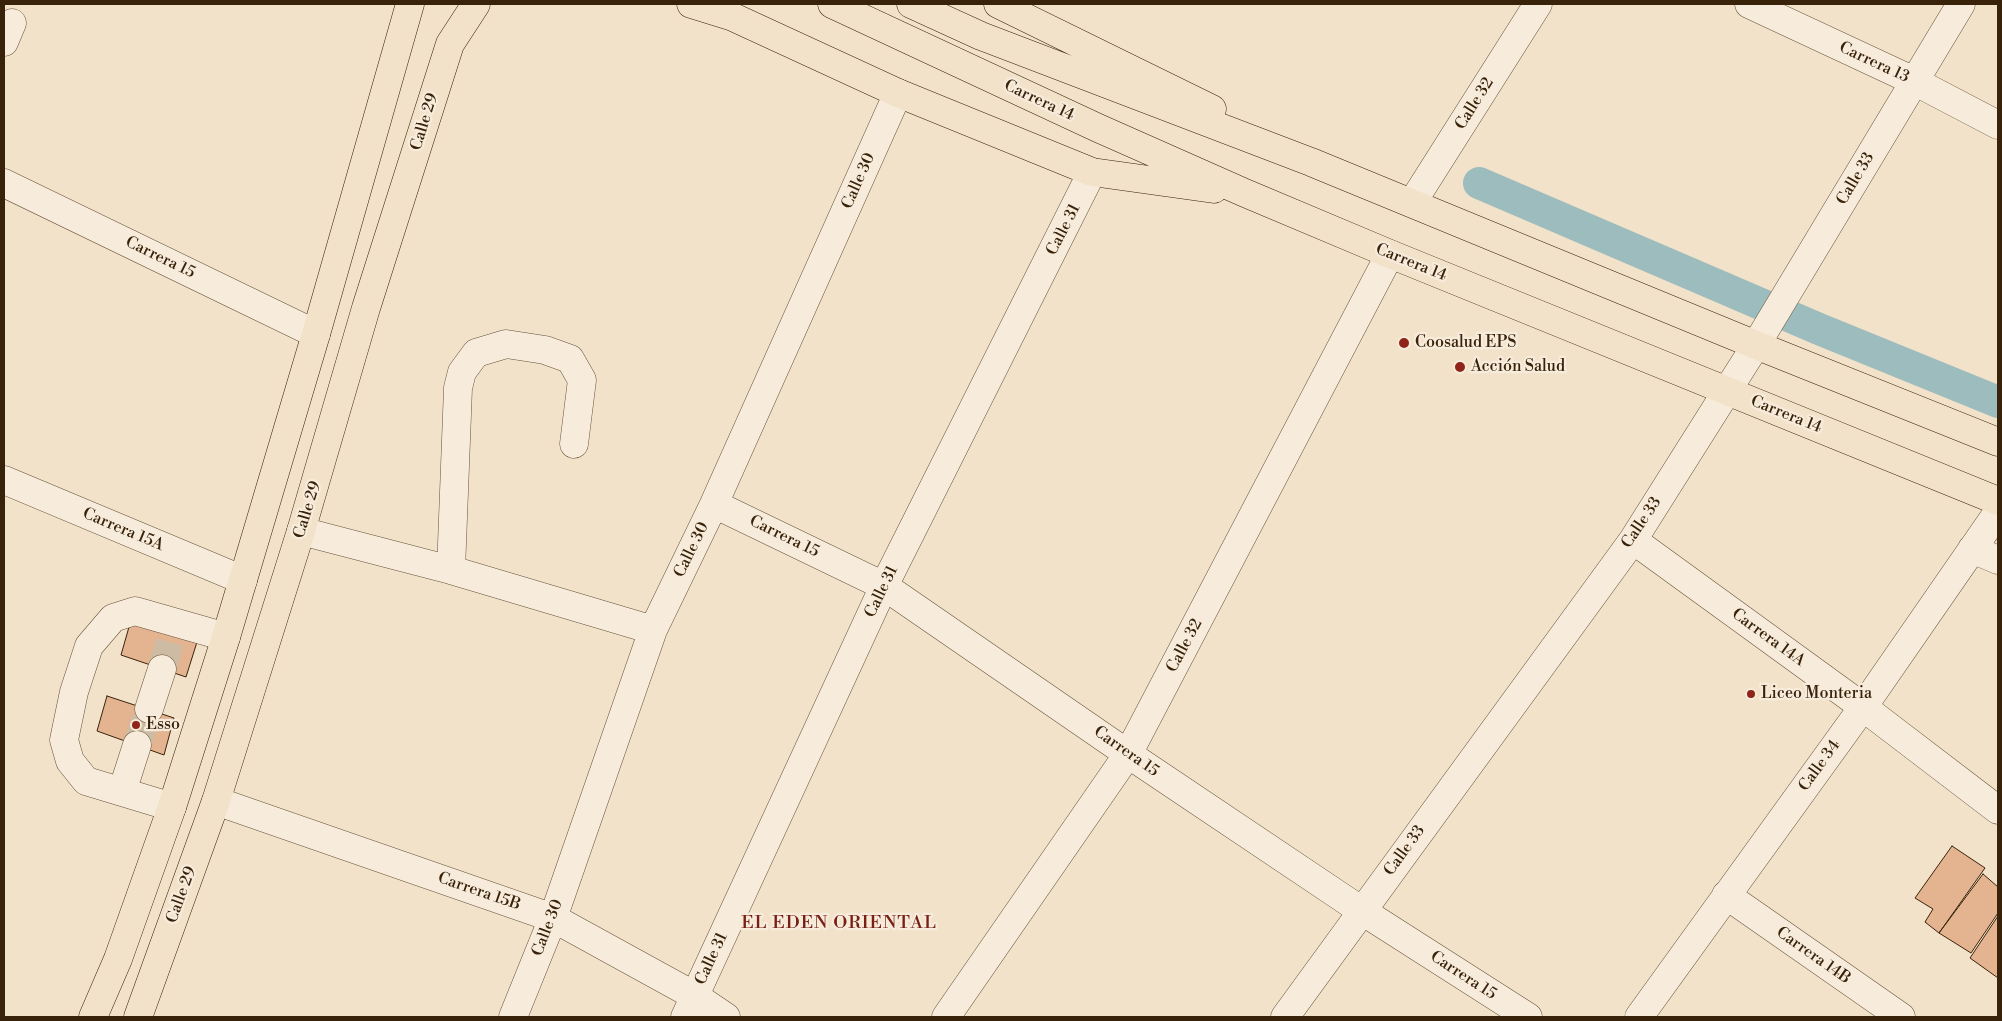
<!DOCTYPE html>
<html>
<head>
<meta charset="utf-8">
<style>
	body { margin:0 }
	#map { position:relative; width:2002px; height:1021px; overflow:hidden; background:#f2e2c9; font-family:"Libre Bodoni",serif }
	canvas { display:block }
	.frame { position:absolute; inset:0; border:5px solid #382209; pointer-events:none }
</style>
</head>
<body>
<div id="map">
<canvas width="2002" height="1021"></canvas>
<div class="frame"></div>
</div>
<script>
const c = document.querySelector('canvas').getContext('2d');
c.lineJoin = 'round';
const toPath = rows => new Path2D(rows.map(r => 'M' + r).join(''));
function trace(path, color, width, dash) { c.strokeStyle = color; c.lineWidth = width; c.lineCap = dash ? 'butt' : 'round'; c.setLineDash(dash || []); c.stroke(path); }
function fillPath(path, color) { c.fillStyle = color; c.fill(path, 'evenodd'); }
function write(font, color, halo, rows, align = 'center') {
  c.font = font + ' "Libre Bodoni",serif'; c.lineWidth = 4.5; c.setLineDash([]); c.textBaseline = 'middle'; c.strokeStyle = halo; c.fillStyle = color; for (const [text, x, y, turn = 0] of rows) {
    c.save(); c.translate(x, y); c.rotate((+turn || 0) * Math.PI / 180); c.textAlign = isNaN(turn) ? turn : align; if (halo) c.strokeText(text, 0, 0); c.fillText(text, 0, 0); c.restore();
  }
}
trace(toPath([
	[1479,183,1819,329,1998,402]
]), '#9dbcbd', 32);
const building = toPath([
	[131,620,197,642,186,677,121,655,131,620],
	[107,696,174,718,164,755,97,731,107,696],
	[1952,846,1985,868,1939,933,1925,922,1933,909,1915,898,1952,846],
	[1983,874,1998,887,1998,913,1971,953,1939,933,1983,874],
	[1998,916,1998,978,1970,958,1998,916]
]);
fillPath(building, '#e4b390');
trace(building, '#382209', 1);
trace(toPath([
	[162,669,172,634],
	[137,745,149,709]
]), '#cdbca3', 28, [28, 14]);
const minor = toPath([
	[1749,4,1914,81,1998,125],
	[4,42,12,23],
	[4,183,316,334],
	[1412,203,1538,4],
	[4,480,243,580],
	[714,504,884,586,1128,754,1362,911,1528,1017],
	[301,531,451,570,653,630],
	[1633,540,1863,707,1998,810],
	[1972,549,1998,560],
	[451,570,458,388,462,372,476,353,506,344,545,350,570,359,582,380,574,444],
	[149,709,162,669],
	[122,792,137,745],
	[216,801,553,918,695,996,726,1017],
	[172,807,86,781,70,761,64,740,74,692,89,646,113,618,135,611,226,637],
	[1726,895,1901,1017],
	[513,1017,553,918,653,630,714,504,898,93],
	[685,1017,884,586,1092,172],
	[946,1017,1128,754,1390,254],
	[1285,1017,1633,540,1756,345,1961,4],
	[1639,1017,1863,707,1998,512]
]);
const major = toPath([
	[691,4,733,17,898,93,1092,172,1214,189],
	[832,4,1098,128,1245,193,1390,254,1998,501],
	[911,4,981,36,1311,162,1756,345,1998,442],
	[998,4,1212,109],
	[93,1017,118,959,172,807,226,637,316,334,410,4],
	[138,1017,216,801,301,531,366,308,450,44,476,4]
]);
trace(minor, '#665239', 29);
trace(major, '#382209', 29);
trace(minor, '#f7ecdc', 28);
trace(major, '#f2e2c9', 28);
for (const [x, y, r, color] of [
	[1404,343,6,"#8f2418"],
	[1460,367,6,"#8f2418"],
	[1751,694,5,"#8f2418"],
	[136,725,5,"#8f2418"]
]) { const dot = new Path2D(); dot.arc(x, y, r, 0, 2 * Math.PI); c.fillStyle = color; c.fill(dot); trace(dot, '#f7ecdc', 2); }
write('16px', '#382209', '#f7ecdc', [
	["Carrera 13",1874,63,25],
	["Carrera 14",1039,101,25],
	["Calle 32",1475,104,-58],
	["Calle 29",425,122,-73],
	["Calle 33",1856,179,-59],
	["Calle 30",859,181,-66],
	["Calle 31",1064,230,-63],
	["Carrera 15",160,258,26],
	["Carrera 14",1411,263,22],
	["Carrera 14",1786,415,22],
	["Calle 29",308,510,-73],
	["Calle 33",1642,523,-56],
	["Carrera 15A",123,530,23],
	["Carrera 15",784,537,26],
	["Calle 30",692,550,-64],
	["Calle 31",882,592,-64],
	["Carrera 14A",1768,638,36],
	["Calle 32",1185,646,-62],
	["Carrera 15",1126,752,35],
	["Calle 34",1820,766,-54],
	["Calle 33",1405,851,-54],
	["Carrera 15B",479,892,19],
	["Calle 29",182,895,-70],
	["Calle 30",548,928,-69],
	["Carrera 14B",1813,956,35],
	["Calle 31",712,959,-65],
	["Carrera 15",1463,976,33]
]);
write('16px', '#382209', '#f7ecdc', [
	["Coosalud EPS",1415,343],
	["Acción Salud",1471,367],
	["Liceo Monteria",1761,694],
	["Esso",146,725]
], 'left');
c.letterSpacing = '1px';
write('18px', '#7a1f14', '#f7ecdc', [
	["EL EDEN ORIENTAL",839,924]
]);
c.letterSpacing = '0px';
</script>
</body>
</html>
